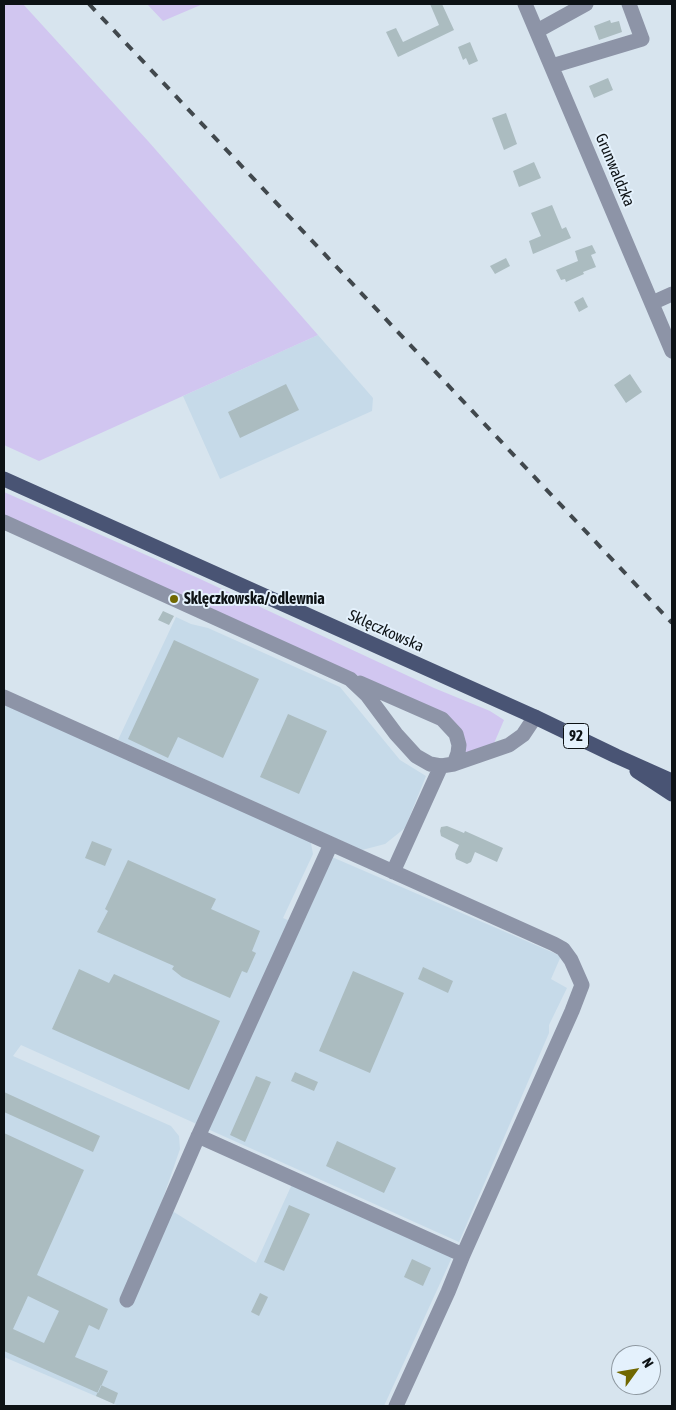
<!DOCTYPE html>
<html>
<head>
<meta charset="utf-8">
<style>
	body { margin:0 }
	#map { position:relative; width:676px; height:1410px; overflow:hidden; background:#d7e4ee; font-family:"Asap Condensed",sans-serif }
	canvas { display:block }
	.frame { position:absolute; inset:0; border:5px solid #0d1215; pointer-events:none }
	.north { position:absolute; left:611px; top:1345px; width:50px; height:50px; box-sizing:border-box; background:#e4f1fc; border:1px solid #8e98a0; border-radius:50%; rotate:58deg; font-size:14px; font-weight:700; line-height:20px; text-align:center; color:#0d1215 }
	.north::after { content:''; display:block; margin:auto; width:18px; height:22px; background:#716800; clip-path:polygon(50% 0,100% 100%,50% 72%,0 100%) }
</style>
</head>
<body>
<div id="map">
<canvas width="676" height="1410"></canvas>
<div class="frame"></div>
<div class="north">N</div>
</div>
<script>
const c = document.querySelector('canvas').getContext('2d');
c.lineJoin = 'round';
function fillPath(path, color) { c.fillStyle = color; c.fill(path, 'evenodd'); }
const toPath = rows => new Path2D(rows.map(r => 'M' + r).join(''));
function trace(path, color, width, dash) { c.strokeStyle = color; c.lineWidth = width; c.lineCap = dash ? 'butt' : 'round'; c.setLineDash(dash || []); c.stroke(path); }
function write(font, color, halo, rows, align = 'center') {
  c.font = font + ' "Asap Condensed",sans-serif'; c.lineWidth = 4; c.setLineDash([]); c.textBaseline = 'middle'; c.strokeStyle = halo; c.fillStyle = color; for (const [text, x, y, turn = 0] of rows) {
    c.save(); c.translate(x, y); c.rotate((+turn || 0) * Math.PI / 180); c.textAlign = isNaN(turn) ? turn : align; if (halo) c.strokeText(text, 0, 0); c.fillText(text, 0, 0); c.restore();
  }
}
fillPath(toPath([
	[318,335,373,398,372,411,220,479,183,396],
	[176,617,191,624,208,628,340,687,400,760,426,776,405,828,385,844,362,850,118,740],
	[4,702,310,838,313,854,283,918,302,926,332,857,561,956,551,979,567,988,549,1025,549,1033,459,1242,21,1045,13,1056,171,1126,179,1136,180,1149,161,1204,256,1263,293,1182,453,1255,384,1406,119,1406,4,1357]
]), '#c6dae9');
fillPath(toPath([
	[4,4,23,4,148,141,318,335,39,461,4,445],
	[147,4,203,4,163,21],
	[4,492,198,578,434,688,490,711,504,720,492,748,463,756,465,743,370,681,4,516]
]), '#d1c6f0');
fillPath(toPath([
	[430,4,442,4,454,30,398,57,386,32,396,28,403,42,439,25],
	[610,20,611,23,619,21,622,32,599,40,594,26],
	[470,42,478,61,469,65,466,58,463,60,458,47],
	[608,78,613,90,594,98,589,86],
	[506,113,517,144,504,150,492,118],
	[534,162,541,178,519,187,513,171],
	[552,205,562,229,566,227,571,238,533,254,529,241,541,236,531,213],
	[592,245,596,253,591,255,596,267,583,272,584,274,566,282,565,279,561,280,556,270,578,261,575,251],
	[506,258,510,266,495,274,490,266],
	[583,297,588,307,579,312,574,302],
	[630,374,642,392,626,403,614,385],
	[286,384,299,410,240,438,228,412],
	[163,611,174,616,169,625,158,620],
	[174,640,259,679,223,758,178,737,168,758,128,739],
	[288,714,327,731,299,794,260,777],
	[447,826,464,833,465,831,503,848,497,862,475,852,471,862,467,864,456,859,455,854,459,845,441,836,440,831,441,827],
	[92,841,112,849,105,866,85,858],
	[128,860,216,899,211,909,260,931,252,951,256,953,247,973,242,971,230,998,182,977,172,969,174,966,97,932,108,911,105,909],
	[423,967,453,981,448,993,418,979],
	[79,969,109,983,114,974,220,1021,189,1090,52,1029],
	[353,971,404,993,370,1073,319,1051],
	[295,1072,318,1082,314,1091,291,1081],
	[256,1076,271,1082,245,1142,230,1135],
	[4,1092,100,1136,93,1152,4,1112],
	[4,1133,84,1170,37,1275,108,1309,99,1330,89,1325,75,1357,108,1371,98,1393,4,1351],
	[28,1296,59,1311,44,1343,13,1329],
	[337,1141,396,1168,384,1193,326,1166],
	[289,1205,310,1214,284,1271,264,1262],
	[412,1259,431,1268,423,1286,404,1277],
	[260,1293,268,1297,259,1316,251,1312],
	[101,1385,118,1393,114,1404,96,1396]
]), '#abbcc0');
trace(toPath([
	[525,4,672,351],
	[537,31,586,4],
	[552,66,642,39,629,4],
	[652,303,672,294],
	[4,522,350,679,367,695,396,734,416,756,430,764,441,766,454,764,509,745,523,735,535,717],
	[360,683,442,719,456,734,459,745,458,753,454,764],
	[4,697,554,944,563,949,571,960,582,985,572,1011,463,1255,448,1292,396,1406],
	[393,872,441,766],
	[198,1136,463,1255],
	[127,1300,196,1141,331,844]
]), '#8d94a7', 15);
trace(toPath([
	[4,479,535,717,616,756,672,781],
	[637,771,672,794]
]), '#495474', 15);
trace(toPath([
	[89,4,672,623]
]), '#41484d', 4, [9, 9]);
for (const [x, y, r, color] of [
	[174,599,5,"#716800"]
]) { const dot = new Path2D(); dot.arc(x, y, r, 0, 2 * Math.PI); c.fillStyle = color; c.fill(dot); trace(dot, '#e4f1fc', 2); }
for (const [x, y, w] of [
	[576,736,25]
]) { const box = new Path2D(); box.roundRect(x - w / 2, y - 12.5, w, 25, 4); c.fillStyle = '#e4f1fc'; c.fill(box); trace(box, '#0d1215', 1); }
write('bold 15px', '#0d1215', null, [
	["92",576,736]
]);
write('16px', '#0d1215', '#e4f1fc', [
	["Grunwaldzka",615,170,67],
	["Sklęczkowska",386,631,24]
]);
write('bold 16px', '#0d1215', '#e4f1fc', [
	["Sklęczkowska/odlewnia",184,599]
], 'left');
</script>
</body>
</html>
